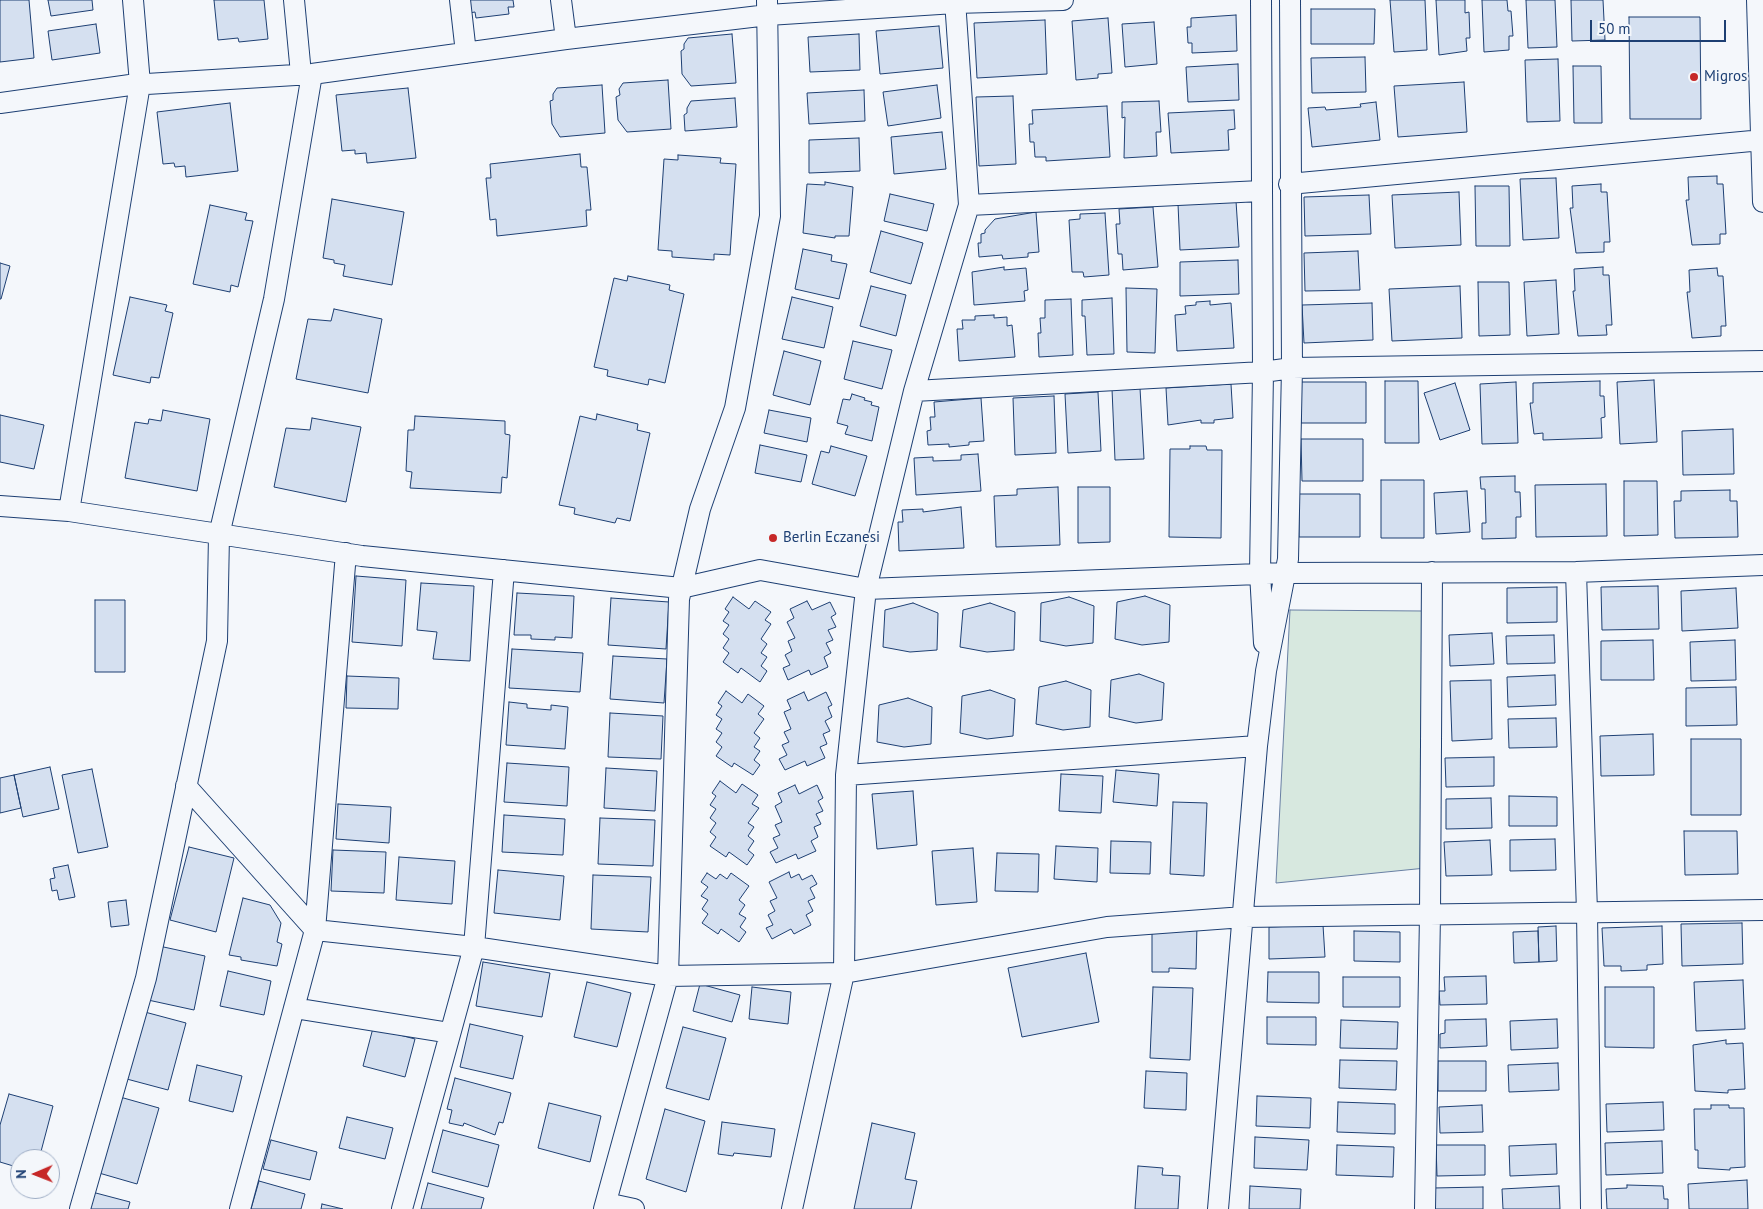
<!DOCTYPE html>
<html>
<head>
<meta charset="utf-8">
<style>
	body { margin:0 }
	#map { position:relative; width:1763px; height:1209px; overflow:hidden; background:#f4f7fb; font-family:"PT Sans",sans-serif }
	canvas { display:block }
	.north { position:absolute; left:10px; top:1149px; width:50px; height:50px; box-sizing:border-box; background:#f4f7fb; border:1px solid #9eadc5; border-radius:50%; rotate:269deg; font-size:14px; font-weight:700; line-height:20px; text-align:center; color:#1d3f73 }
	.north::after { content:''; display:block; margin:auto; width:18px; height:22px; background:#c62828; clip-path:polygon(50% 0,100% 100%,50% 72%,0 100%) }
	.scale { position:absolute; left:1590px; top:20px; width:136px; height:22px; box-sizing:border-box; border:2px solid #1d3f73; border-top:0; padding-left:6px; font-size:15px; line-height:18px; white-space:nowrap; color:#1d3f73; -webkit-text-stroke:4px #f4f7fb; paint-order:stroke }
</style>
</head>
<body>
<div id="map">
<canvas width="1763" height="1209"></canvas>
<div class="north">N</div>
<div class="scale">50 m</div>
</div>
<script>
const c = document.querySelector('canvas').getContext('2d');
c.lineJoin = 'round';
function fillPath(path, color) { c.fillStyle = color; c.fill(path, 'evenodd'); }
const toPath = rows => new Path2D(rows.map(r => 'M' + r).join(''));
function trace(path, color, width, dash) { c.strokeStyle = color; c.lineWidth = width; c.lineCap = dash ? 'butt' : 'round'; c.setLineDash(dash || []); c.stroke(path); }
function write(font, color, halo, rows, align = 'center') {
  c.font = font + ' "PT Sans",sans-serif'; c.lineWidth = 4; c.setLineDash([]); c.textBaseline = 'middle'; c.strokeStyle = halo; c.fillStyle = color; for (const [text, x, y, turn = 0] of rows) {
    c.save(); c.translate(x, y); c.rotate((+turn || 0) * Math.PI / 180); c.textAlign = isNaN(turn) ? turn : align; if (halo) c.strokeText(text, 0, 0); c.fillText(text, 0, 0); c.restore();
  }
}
const green = toPath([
	[1290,610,1424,611,1426,868,1276,883,1290,610]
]);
fillPath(green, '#d7e8df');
trace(green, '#687fa3', 1);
const building = toPath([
	[0,0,29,0,34,58,0,62,0,0],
	[48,0,92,0,93,10,51,16,48,0],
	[214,0,264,0,268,39,239,42,238,38,218,40,214,0],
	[468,0,513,0,514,7,508,7,509,14,476,18,475,12,469,13,468,0],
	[1390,0,1425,0,1427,50,1394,52,1390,0],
	[1436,0,1465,0,1465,13,1469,12,1470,38,1466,38,1467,51,1439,55,1436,0],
	[1482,0,1507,0,1508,11,1511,11,1513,36,1509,36,1509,50,1484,52,1482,0],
	[1526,0,1555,0,1557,47,1528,48,1526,0],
	[1571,0,1603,0,1605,40,1572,41,1571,0],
	[1311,9,1375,9,1374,44,1311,44,1311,9],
	[1236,15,1237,51,1192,53,1192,43,1188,43,1187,27,1191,27,1191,18,1236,15],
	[1629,17,1700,17,1701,119,1630,119,1629,17],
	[1108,18,1112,73,1098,74,1098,78,1076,80,1072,21,1108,18],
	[1045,20,1047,74,977,78,974,23,1045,20],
	[1154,22,1157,64,1125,67,1122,24,1154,22],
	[96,24,100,53,52,60,48,31,96,24],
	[939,26,943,68,880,74,876,31,939,26],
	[732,34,736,83,691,86,682,74,681,51,684,49,684,44,688,38,732,34],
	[859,34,860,70,810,72,808,37,859,34],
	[1365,57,1366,92,1312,93,1311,58,1365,57],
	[1558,59,1560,121,1527,122,1525,60,1558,59],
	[1238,64,1239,100,1188,102,1186,67,1238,64],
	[1573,66,1601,66,1602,123,1574,123,1573,66],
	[668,80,671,129,627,132,618,120,616,97,620,95,619,89,623,83,668,80],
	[1464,82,1467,132,1398,137,1394,86,1464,82],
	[602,85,605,133,560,137,552,124,550,101,553,100,553,94,557,88,602,85],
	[937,85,941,118,888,126,883,92,937,85],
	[408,88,416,158,367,163,366,153,355,154,355,150,342,151,336,95,408,88],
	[864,90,865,121,809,124,807,93,864,90],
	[1013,96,1016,164,979,166,976,97,1013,96],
	[735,98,737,127,685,131,684,115,687,113,687,108,691,101,735,98],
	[1159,101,1161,132,1156,132,1157,156,1124,158,1125,117,1122,118,1122,102,1159,101],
	[1376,102,1380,140,1312,147,1308,108,1325,107,1326,110,1361,107,1360,104,1376,102],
	[230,103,238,171,186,177,185,166,175,167,174,163,163,164,157,112,230,103],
	[1107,106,1110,157,1046,161,1046,157,1035,157,1034,142,1030,142,1029,124,1033,124,1032,110,1107,106],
	[1234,110,1235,129,1228,130,1229,150,1171,153,1168,113,1234,110],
	[942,132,946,169,894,174,891,137,942,132],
	[859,138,860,171,809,173,809,140,859,138],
	[580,154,581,167,587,167,591,210,586,210,587,226,497,236,496,219,490,220,486,178,491,178,490,164,580,154],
	[678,155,721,158,720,163,736,164,730,255,714,254,714,260,672,257,672,251,658,250,664,159,678,160,678,155],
	[1717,176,1717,184,1723,184,1726,234,1720,234,1720,244,1692,245,1686,200,1689,200,1688,177,1717,176],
	[1556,178,1559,238,1523,240,1520,179,1556,178],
	[825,182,853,187,849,236,835,236,835,238,803,233,807,184,825,185,825,182],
	[1601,184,1601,192,1607,192,1610,242,1604,242,1604,252,1576,253,1570,208,1573,208,1572,186,1601,184],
	[1475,186,1509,186,1510,246,1476,246,1475,186],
	[1459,192,1461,245,1395,248,1392,195,1459,192],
	[890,194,934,204,927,231,884,221,890,194],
	[1369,195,1371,234,1305,236,1304,197,1369,195],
	[332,199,404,212,392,285,343,276,345,265,334,263,334,260,323,258,332,199],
	[1236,201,1239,247,1180,250,1178,204,1236,201],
	[210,205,247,213,245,220,253,221,238,287,231,285,230,292,193,284,210,205],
	[1153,207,1158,267,1123,270,1122,254,1118,254,1116,224,1120,224,1119,209,1153,207],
	[1036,212,1039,252,1028,253,1028,257,1003,259,1002,255,979,257,978,243,981,243,981,234,985,233,985,230,995,219,1036,212],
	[1105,213,1109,275,1084,277,1083,272,1072,272,1069,220,1080,219,1080,214,1105,213],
	[881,231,923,243,911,284,870,272,881,231],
	[803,249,832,255,831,261,847,264,839,299,795,289,803,249],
	[1358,251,1360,290,1305,291,1304,253,1358,251],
	[1238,260,1239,294,1180,296,1180,262,1238,260],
	[0,263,10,266,1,299,0,299,0,263],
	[1004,267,1004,270,1026,268,1028,290,1024,291,1025,301,974,305,972,272,1004,267],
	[1603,267,1603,275,1609,275,1612,325,1606,325,1607,335,1578,336,1573,291,1575,291,1574,269,1603,267],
	[1717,268,1718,276,1723,276,1726,326,1721,326,1721,336,1692,338,1687,292,1690,292,1689,270,1717,268],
	[628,276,670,285,669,290,684,294,665,383,649,379,648,385,607,376,608,370,594,367,614,278,627,281,628,276],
	[1556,280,1559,334,1527,336,1524,282,1556,280],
	[1478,282,1509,282,1510,335,1479,336,1478,282],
	[871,286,906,295,896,336,860,326,871,286],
	[1460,286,1462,338,1392,341,1389,289,1460,286],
	[1126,288,1157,289,1155,353,1127,352,1126,288],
	[130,297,167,305,165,311,173,313,159,378,151,377,150,383,113,375,130,297],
	[792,297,833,307,824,348,782,339,792,297],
	[1112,298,1114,354,1087,355,1085,316,1082,316,1082,300,1112,298],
	[1071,299,1073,355,1039,357,1038,333,1041,333,1040,318,1045,318,1045,300,1071,299],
	[1210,301,1210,305,1231,303,1234,348,1177,351,1175,315,1186,314,1185,306,1196,305,1196,302,1210,301],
	[1372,303,1373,340,1304,343,1302,305,1372,303],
	[334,309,382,319,368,393,296,379,308,319,331,321,334,309],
	[994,315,994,318,1007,317,1007,326,1012,325,1015,357,959,361,957,329,963,329,962,320,975,320,975,316,994,315],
	[853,341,892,350,882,389,844,379,853,341],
	[784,351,821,361,810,405,773,395,784,351],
	[1654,380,1657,442,1620,444,1617,382,1654,380],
	[1385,381,1418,381,1419,443,1385,443,1385,381],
	[1600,381,1600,396,1604,396,1605,417,1601,418,1602,438,1543,440,1543,433,1534,434,1530,403,1533,403,1533,383,1600,381],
	[1301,382,1366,382,1366,423,1301,423,1301,382],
	[1516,382,1518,443,1482,444,1480,384,1516,382],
	[1455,383,1470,430,1440,440,1424,393,1455,383],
	[1231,384,1233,418,1214,420,1214,423,1201,423,1201,420,1168,425,1166,388,1231,384],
	[1140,388,1144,459,1115,460,1112,389,1140,388],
	[1098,392,1101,451,1068,453,1065,394,1098,392],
	[852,394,865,398,864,400,872,402,871,405,879,407,872,441,845,434,848,426,837,423,843,399,850,400,852,394],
	[1054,396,1056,453,1015,455,1013,398,1054,396],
	[981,398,984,441,969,442,969,445,949,447,949,444,928,445,927,431,931,430,930,417,935,417,934,402,981,398],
	[163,410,210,419,197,491,125,478,135,422,148,424,149,419,161,421,163,410],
	[769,410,811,418,807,442,764,433,769,410],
	[597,414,638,424,637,430,650,433,630,521,617,518,615,523,574,514,575,508,559,505,580,416,596,420,597,414],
	[0,415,44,425,34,469,0,462,0,415],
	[415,416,505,421,505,434,510,435,507,478,502,477,501,493,410,488,412,472,406,471,408,430,414,430,415,416],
	[312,418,361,427,346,502,274,487,286,428,310,430,312,418],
	[1733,429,1734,474,1683,475,1682,431,1733,429],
	[1301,439,1363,439,1363,481,1302,481,1301,439],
	[760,445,807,455,801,482,755,473,760,445],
	[831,446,867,456,855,496,812,484,821,451,829,453,831,446],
	[1190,446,1206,446,1207,450,1222,450,1221,538,1169,537,1170,449,1190,449,1190,446],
	[978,454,981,491,916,495,914,458,933,457,933,461,961,460,961,455,978,454],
	[1515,476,1515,492,1520,492,1521,517,1516,517,1516,538,1482,539,1482,523,1486,523,1485,489,1481,489,1480,477,1515,476],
	[1381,480,1424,480,1424,538,1381,538,1381,480],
	[1624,481,1657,481,1658,535,1624,536,1624,481],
	[1606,484,1607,536,1536,537,1535,485,1606,484],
	[1058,487,1060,545,996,547,994,496,1017,495,1017,489,1058,487],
	[1078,487,1110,487,1110,542,1078,543,1078,487],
	[1730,490,1730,501,1737,501,1738,537,1675,538,1674,501,1681,501,1681,491,1730,490],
	[1467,491,1470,532,1436,534,1434,493,1467,491],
	[1299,494,1360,494,1360,537,1299,537,1299,494],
	[961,507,964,548,899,551,898,522,903,522,902,510,923,509,923,512,961,507],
	[356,576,406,580,402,646,352,642,356,576],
	[421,583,474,586,470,661,433,659,437,632,417,630,421,583],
	[1658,586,1659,629,1602,630,1601,587,1658,586],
	[1557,587,1557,622,1507,623,1507,588,1557,587],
	[1736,588,1738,628,1682,631,1681,591,1736,588],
	[517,593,574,596,572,638,555,637,555,640,531,639,531,635,514,635,517,593],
	[1145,596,1170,605,1169,642,1142,645,1115,639,1117,602,1145,596],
	[733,597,749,609,755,601,771,612,765,620,771,624,761,639,767,644,761,653,767,657,761,666,767,671,760,682,741,668,738,673,723,662,729,653,723,648,729,639,723,634,729,625,723,621,729,612,725,609,733,597],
	[1069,597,1094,606,1093,643,1066,646,1040,641,1041,603,1069,597],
	[611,598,669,602,666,649,608,645,611,598],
	[95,600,125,600,125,672,95,672,95,600],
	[807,601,812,610,830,602,836,614,831,617,836,627,828,630,833,640,826,643,831,653,824,657,828,667,811,675,809,670,788,680,783,668,790,665,785,655,792,651,788,641,795,638,787,622,794,618,790,609,807,601],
	[913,603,938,613,937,650,910,652,883,647,885,610,913,603],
	[990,603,1015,612,1014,650,987,652,960,647,963,610,990,603],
	[1492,633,1494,664,1450,666,1449,635,1492,633],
	[1554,635,1555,663,1507,664,1506,636,1554,635],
	[1653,640,1654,680,1601,680,1601,641,1653,640],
	[1735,640,1736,680,1691,681,1690,642,1735,640],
	[512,649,583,653,580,692,509,688,512,649],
	[613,656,667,659,664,703,610,699,613,656],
	[1139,674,1164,683,1162,720,1136,723,1109,717,1111,680,1139,674],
	[1555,675,1556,705,1508,707,1507,677,1555,675],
	[347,676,399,678,398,709,346,708,347,676],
	[1491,680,1492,739,1452,741,1450,681,1491,680],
	[1066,681,1091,690,1090,727,1063,730,1036,724,1039,687,1066,681],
	[1736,687,1737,725,1686,726,1686,688,1736,687],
	[990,690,1015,699,1013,736,987,739,960,733,962,696,990,690],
	[726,691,742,703,748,694,764,706,758,714,764,719,754,733,760,738,754,747,760,751,754,760,760,765,753,775,734,763,732,767,716,756,722,747,716,742,722,733,716,729,722,719,716,715,722,706,718,703,726,691],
	[804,692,808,701,826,692,832,705,828,707,832,717,825,721,830,731,823,734,827,744,820,747,825,758,807,766,805,761,785,770,779,759,787,755,782,745,789,742,784,732,791,729,784,712,791,709,787,700,804,692],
	[908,698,932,707,931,744,904,747,877,742,879,705,908,698],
	[509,702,527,704,527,708,551,710,551,705,568,707,565,749,506,745,509,702],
	[610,713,663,716,661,759,608,757,610,713],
	[1556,718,1557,747,1509,748,1508,719,1556,718],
	[1653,734,1654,775,1601,776,1600,736,1653,734],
	[1691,739,1741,739,1741,815,1691,815,1691,739],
	[1494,757,1494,786,1446,787,1445,758,1494,757],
	[507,763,569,767,567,806,504,802,507,763],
	[50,767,59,809,23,817,14,775,50,767],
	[606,768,657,771,655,811,604,808,606,768],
	[92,769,108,847,78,853,62,775,92,769],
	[1116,770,1159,774,1157,806,1113,802,1116,770],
	[1061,774,1103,776,1101,813,1059,811,1061,774],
	[14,775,21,808,0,813,0,778,14,775],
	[720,781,736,793,742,784,758,795,752,804,759,808,748,823,754,827,748,836,754,841,748,850,754,855,747,865,729,852,726,857,710,846,716,837,710,832,716,823,710,818,716,809,710,805,716,796,712,793,720,781],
	[795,785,799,794,817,785,823,798,818,801,823,811,816,814,821,824,814,827,818,837,811,841,816,851,798,859,796,854,776,863,770,852,778,848,773,838,780,835,775,825,782,822,775,806,782,802,778,793,795,785],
	[913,791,917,845,877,849,872,794,913,791],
	[1509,796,1557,797,1557,826,1509,826,1509,796],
	[1491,798,1492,828,1446,829,1446,799,1491,798],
	[1173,802,1207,803,1204,876,1170,874,1173,802],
	[338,804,391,807,389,843,336,839,338,804],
	[504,815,565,819,563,855,502,852,504,815],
	[600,818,655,820,653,866,598,864,600,818],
	[1684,831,1737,831,1738,874,1685,875,1684,831],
	[1555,839,1556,870,1510,871,1510,840,1555,839],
	[1490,840,1492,875,1446,876,1444,842,1490,840],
	[1111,841,1151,842,1150,874,1110,873,1111,841],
	[1056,846,1098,848,1097,882,1054,879,1056,846],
	[189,847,234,858,216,932,170,920,189,847],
	[973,848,977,902,936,905,932,851,973,848],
	[333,850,386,852,384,893,331,891,333,850],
	[997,853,1039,854,1038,892,995,891,997,853],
	[399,857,455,861,452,904,396,900,399,857],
	[68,865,75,897,59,900,57,890,52,891,50,879,55,878,53,868,68,865],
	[498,870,564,876,560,920,494,913,498,870],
	[789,872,791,878,799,874,802,880,812,875,817,884,810,888,815,898,808,901,813,911,806,915,811,925,794,934,791,929,772,939,766,928,773,925,768,915,775,911,770,901,777,898,769,882,789,872],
	[707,873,716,879,720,874,727,879,731,873,749,886,739,900,745,905,739,914,746,918,740,927,746,932,739,942,721,929,718,934,702,923,708,914,702,909,708,900,701,896,708,887,701,882,707,873],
	[593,875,651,877,648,932,591,929,593,875],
	[243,898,270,905,281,923,277,942,282,944,277,966,241,960,241,957,229,955,243,898],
	[126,900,129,925,111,927,108,902,126,900],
	[1742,923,1743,964,1682,966,1681,924,1742,923],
	[1197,925,1196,969,1169,968,1169,972,1152,972,1152,932,1197,925],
	[1323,925,1325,957,1269,959,1269,927,1323,925],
	[1556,926,1557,961,1539,962,1538,927,1556,926],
	[1662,926,1663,964,1647,965,1647,970,1621,971,1621,966,1604,966,1602,928,1662,926],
	[1354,931,1400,932,1400,962,1354,961,1354,931],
	[1538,931,1539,962,1514,963,1513,932,1538,931],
	[159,946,205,956,194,1010,148,1000,159,946],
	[1086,953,1099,1022,1022,1037,1008,968,1086,953],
	[483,962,550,973,542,1017,476,1006,483,962],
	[228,971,271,981,264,1015,220,1006,228,971],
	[1268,972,1319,972,1319,1003,1267,1002,1268,972],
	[1486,976,1487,1004,1440,1005,1439,991,1445,991,1444,977,1486,976],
	[1343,977,1400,977,1400,1007,1343,1007,1343,977],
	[1743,980,1745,1029,1696,1031,1694,982,1743,980],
	[587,982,631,993,617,1047,574,1037,587,982],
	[700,984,740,995,732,1022,693,1011,700,984],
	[752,987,791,992,788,1024,749,1019,752,987],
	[1153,987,1193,988,1190,1060,1150,1058,1153,987],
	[1605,987,1654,987,1654,1048,1605,1047,1605,987],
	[141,1011,186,1023,168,1090,123,1078,141,1011],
	[1267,1017,1316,1017,1316,1045,1267,1044,1267,1017],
	[1486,1019,1487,1046,1440,1048,1440,1034,1445,1033,1445,1020,1486,1019],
	[1557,1019,1558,1048,1511,1050,1510,1021,1557,1019],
	[1341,1020,1398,1022,1397,1049,1340,1048,1341,1020],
	[470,1024,523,1036,513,1079,460,1067,470,1024],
	[683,1027,726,1038,709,1100,666,1088,683,1027],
	[373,1028,415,1039,405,1077,363,1066,373,1028],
	[1726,1040,1726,1044,1743,1043,1745,1089,1728,1090,1728,1093,1695,1091,1693,1045,1726,1040],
	[1340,1060,1397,1061,1396,1090,1339,1088,1340,1060],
	[1438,1061,1486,1061,1486,1091,1438,1091,1438,1061],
	[1558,1063,1559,1090,1509,1092,1508,1065,1558,1063],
	[197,1065,242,1076,233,1112,189,1101,197,1065],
	[1146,1071,1187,1073,1186,1110,1144,1108,1146,1071],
	[455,1078,511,1093,503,1123,499,1122,495,1135,464,1123,463,1126,449,1123,452,1110,447,1109,455,1078],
	[9,1094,53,1106,39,1159,20,1159,20,1168,0,1162,0,1125,9,1094],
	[1257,1096,1311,1098,1310,1128,1256,1126,1257,1096],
	[120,1097,159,1108,137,1184,99,1173,120,1097],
	[1338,1102,1395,1104,1395,1134,1337,1132,1338,1102],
	[1663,1102,1664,1130,1607,1132,1606,1104,1663,1102],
	[549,1103,601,1116,590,1162,538,1148,549,1103],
	[1482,1105,1483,1132,1440,1133,1439,1107,1482,1105],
	[1711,1105,1729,1105,1729,1108,1744,1108,1745,1167,1730,1168,1730,1170,1698,1168,1698,1150,1695,1150,1694,1109,1711,1109,1711,1105],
	[665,1109,705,1121,686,1192,646,1179,665,1109],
	[347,1117,393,1128,385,1159,339,1148,347,1117],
	[722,1122,775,1129,771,1157,734,1153,733,1156,718,1154,722,1122],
	[872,1123,915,1133,905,1179,917,1181,911,1209,854,1209,872,1123],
	[443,1130,499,1145,488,1187,432,1172,443,1130],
	[1255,1137,1309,1140,1307,1170,1254,1168,1255,1137],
	[271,1140,317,1152,310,1180,263,1169,271,1140],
	[1662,1141,1663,1173,1606,1175,1605,1143,1662,1141],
	[1556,1144,1557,1174,1510,1176,1509,1146,1556,1144],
	[1337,1145,1394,1147,1393,1177,1336,1175,1337,1145],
	[1436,1145,1485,1145,1485,1175,1437,1176,1436,1145],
	[1138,1166,1163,1168,1162,1175,1180,1176,1178,1209,1135,1209,1138,1166],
	[1747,1180,1748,1209,1689,1209,1688,1184,1747,1180],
	[259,1181,305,1194,301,1209,251,1209,259,1181],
	[428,1183,484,1198,481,1209,421,1209,428,1183],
	[1627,1185,1663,1186,1664,1199,1668,1199,1668,1209,1607,1209,1606,1189,1627,1188,1627,1185],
	[1250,1186,1301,1189,1300,1209,1249,1209,1250,1186],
	[1559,1186,1560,1209,1503,1209,1502,1189,1559,1186],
	[1483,1187,1483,1209,1434,1209,1433,1188,1483,1187],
	[92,1192,130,1202,128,1209,88,1209,92,1192],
	[322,1204,343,1209,321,1209,322,1204]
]);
fillPath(building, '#d5e0f0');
trace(building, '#1d3f73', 1);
const minor = toPath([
	[294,0,301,74],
	[460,0,466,53],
	[561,0,566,39],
	[1261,0,1263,372,1260,573,1264,643],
	[1757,0,1763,202],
	[0,103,130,85,312,74,566,39,768,15,955,3,1063,0],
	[1289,184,1763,140],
	[969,205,1261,191],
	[914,391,1263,372,1292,368,1763,361],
	[0,506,69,511,362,556,681,588,760,570,866,589,1285,573,1576,572,1763,565],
	[69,511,140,84,133,0],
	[1576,572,1587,912,1591,1209],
	[846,775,1257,746],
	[186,786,315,930,474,947,668,976,844,973,1107,927,1244,917,1763,910],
	[294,1008,450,1033],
	[606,1203,634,1209],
	[80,1209,146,978,217,641,219,535,274,299,312,74],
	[240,1209,315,930,346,553],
	[402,1209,474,947,504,570],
	[604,1209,668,976,679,599,700,509,735,408,770,216,767,0],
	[792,1209,844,973,846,775,866,589,914,391,969,205,955,0],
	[1218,1209,1257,746,1266,671,1288,559,1292,368,1290,0],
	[1425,1209,1430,914,1432,572]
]);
trace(minor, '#1d3f73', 22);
trace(minor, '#f4f7fb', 20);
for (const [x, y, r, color] of [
	[1694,77,5,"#c62828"],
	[773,538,5,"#c62828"]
]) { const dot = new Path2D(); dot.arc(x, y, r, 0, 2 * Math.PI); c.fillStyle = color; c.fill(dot); trace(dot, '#f4f7fb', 2); }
write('15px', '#1d3f73', '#f4f7fb', [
	["Migros",1704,77],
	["Berlin Eczanesi",783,538]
], 'left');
</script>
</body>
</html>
